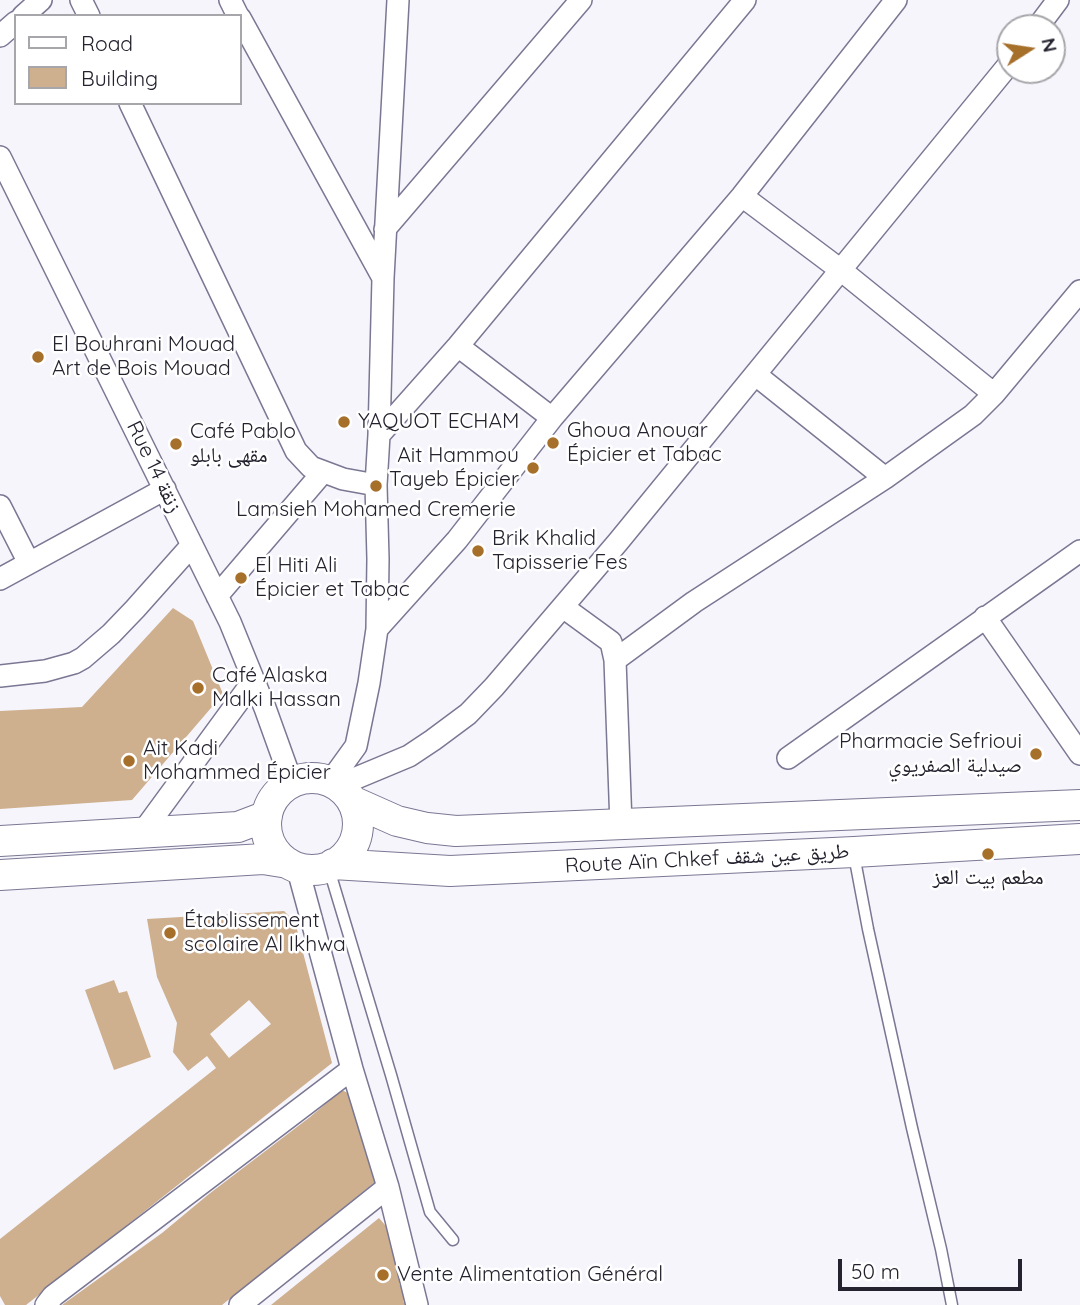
<!DOCTYPE html>
<html>
<head>
<meta charset="utf-8">
<style>
	body { margin:0 }
	#map { position:relative; width:1080px; height:1305px; overflow:hidden; background:#f6f5fc; font-family:Quicksand,sans-serif }
	canvas { display:block }
	.legend { position:absolute; left:14px; top:14px; width:228px; height:91px; box-sizing:border-box; background:#fff; border:2px solid #a7a7ab; margin:0; padding:9px 12px; list-style:none; font-size:21px; color:#23222e }
	.legend li { display:flex; align-items:center; gap:14px; height:35px }
	.legend b { width:35px; border:2px solid #a7a7ab }
	.north { position:absolute; left:996px; top:14px; width:70px; height:70px; box-sizing:border-box; background:#fff; border:2px solid #a7a7ab; border-radius:50%; rotate:78deg; font-size:19px; font-weight:700; line-height:28px; text-align:center; color:#23222e }
	.north::after { content:''; display:block; margin:auto; width:24px; height:32px; background:#a66f2a; clip-path:polygon(50% 0,100% 100%,50% 72%,0 100%) }
	.scale { position:absolute; left:838px; top:1259px; width:184px; height:32px; box-sizing:border-box; border:4px solid #23222e; border-top:0; padding-left:9px; font-size:21px; line-height:24px; white-space:nowrap; color:#23222e; -webkit-text-stroke:5px #fff; paint-order:stroke }
</style>
</head>
<body>
<div id="map">
<canvas width="1080" height="1305"></canvas>
<ul class="legend">
<li><b style="height:9px;background:#fff"></b>Road</li>
<li><b style="height:19px;background:#ceaf8e"></b>Building</li>
</ul>
<div class="north">N</div>
<div class="scale">50 m</div>
</div>
<script>
const c = document.querySelector('canvas').getContext('2d');
c.lineJoin = 'round';
function fillPath(path, color) { c.fillStyle = color; c.fill(path, 'evenodd'); }
const toPath = rows => new Path2D(rows.map(r => 'M' + r).join(''));
function trace(path, color, width, dash) { c.strokeStyle = color; c.lineWidth = width; c.lineCap = dash ? 'butt' : 'round'; c.setLineDash(dash || []); c.stroke(path); }
function write(font, color, halo, rows, align = 'center') {
  c.font = font + ' Quicksand,"Noto Naskh Arabic",sans-serif'; c.lineWidth = 5; c.setLineDash([]); c.textBaseline = 'middle'; c.strokeStyle = halo; c.fillStyle = color; for (const [text, x, y, turn = 0] of rows) {
    c.save(); c.translate(x, y); c.rotate((+turn || 0) * Math.PI / 180); c.textAlign = isNaN(turn) ? turn : align; if (halo) c.strokeText(text, 0, 0); c.fillText(text, 0, 0); c.restore();
  }
}
fillPath(toPath([
	[173,608,193,621,223,694,132,800,0,809,0,711,82,707],
	[284,911,295,922,332,1063,26,1305,5,1305,0,1296,0,1239,216,1068,207,1056,188,1071,173,1052,177,1023,157,977,147,919],
	[249,1000,271,1024,229,1058,210,1034],
	[114,980,119,993,127,991,151,1057,114,1070,85,990],
	[342,1090,357,1098,380,1178,222,1305,62,1305,162,1233,209,1194,310,1117],
	[379,1218,391,1232,406,1264,399,1284,410,1295,403,1301,407,1305,271,1305]
]), '#ceaf8e');
const lane = toPath([
	[854,855,868,929,912,1128,941,1249,952,1305],
	[328,866,391,1075,430,1212,453,1240]
]);
const street = toPath([
	[81,0,89,16],
	[230,0,238,16],
	[23,16,41,0],
	[240,18,383,278],
	[1037,28,1058,0],
	[0,36,16,22],
	[130,103,296,451,311,467,343,479,376,485],
	[0,157,230,622,265,708,292,783],
	[742,196,842,271,994,394],
	[385,229,581,0],
	[458,346,552,418],
	[756,375,885,478],
	[379,435,458,346,745,0],
	[0,506,29,563],
	[0,579,165,489],
	[217,596,323,472],
	[563,607,611,642,615,660,621,825],
	[985,617,1080,754],
	[377,629,457,540,552,418,742,196,896,0],
	[615,660,694,602,885,478,973,415,994,394,1080,291],
	[0,676,45,671,74,663,83,658,111,634,135,609,192,545],
	[788,758,1080,551],
	[330,782,356,746,369,683,377,629,378,559,376,485,379,435,383,278,398,0],
	[337,786,409,756,433,740,468,714,494,687,618,542,1010,63],
	[142,833,254,680],
	[297,866,352,1069,388,1187,417,1305],
	[46,1305,53,1296,352,1069],
	[240,1305,388,1187]
]);
const secondary = toPath([
	'266 824a46 46 0 1 1 92 0a46 46 0 1 1-92 0Z',
	[352,801,397,821,427,828,456,831,1080,805],
	[0,841,238,827,267,816],
	[333,864,450,871,854,852,1080,839],
	[0,875,263,859,288,863]
]);
trace(lane, '#7a7793', 13);
trace(street, '#7a7793', 24);
trace(secondary, '#7a7793', 32);
trace(lane, '#fff', 10);
trace(street, '#fff', 21);
trace(secondary, '#fff', 30);
for (const [x, y, r, color] of [
	[38,357,7,"#a66f2a"],
	[344,422,7,"#a66f2a"],
	[553,443,7,"#a66f2a"],
	[176,444,7,"#a66f2a"],
	[533,468,7,"#a66f2a"],
	[376,486,7,"#a66f2a"],
	[478,551,7,"#a66f2a"],
	[241,578,7,"#a66f2a"],
	[198,688,7,"#a66f2a"],
	[1036,754,7,"#a66f2a"],
	[129,761,7,"#a66f2a"],
	[988,854,7,"#a66f2a"],
	[170,933,7,"#a66f2a"],
	[383,1275,7,"#a66f2a"]
]) { const dot = new Path2D(); dot.arc(x, y, r, 0, 2 * Math.PI); c.fillStyle = color; c.fill(dot); trace(dot, '#fff', 2.5); }
write('21px', '#23222e', '#fff', [
	["El Bouhrani Mouad",52,345],
	["Art de Bois Mouad",52,369],
	["YAQUOT ECHAM",358,422],
	["Ghoua Anouar",567,431],
	["Épicier et Tabac",567,455],
	["Café Pablo",190,432],
	["مقهى بابلو",190,456],
	["Ait Hammou",519,456,"right"],
	["Tayeb Épicier",519,480,"right"],
	["Lamsieh Mohamed Cremerie",376,510,"center"],
	["Brik Khalid",492,539],
	["Tapisserie Fes",492,563],
	["El Hiti Ali",255,566],
	["Épicier et Tabac",255,590],
	["Café Alaska",212,676],
	["Malki Hassan",212,700],
	["Pharmacie Sefrioui",1022,742,"right"],
	["صيدلية الصفريوي",1022,766,"right"],
	["Ait Kadi",143,749],
	["Mohammed Épicier",143,773],
	["مطعم بيت العز",988,878,"center"],
	["Établissement",184,921],
	["scolaire Al Ikhwa",184,945],
	["Vente Alimentation Général",397,1275]
], 'left');
write('21px', '#23222e', '#fff', [
	["Rue 14 زنقة",154,467,64],
	["Route Aïn Chkef طريق عين شقف",707,859,-3]
]);
</script>
</body>
</html>
